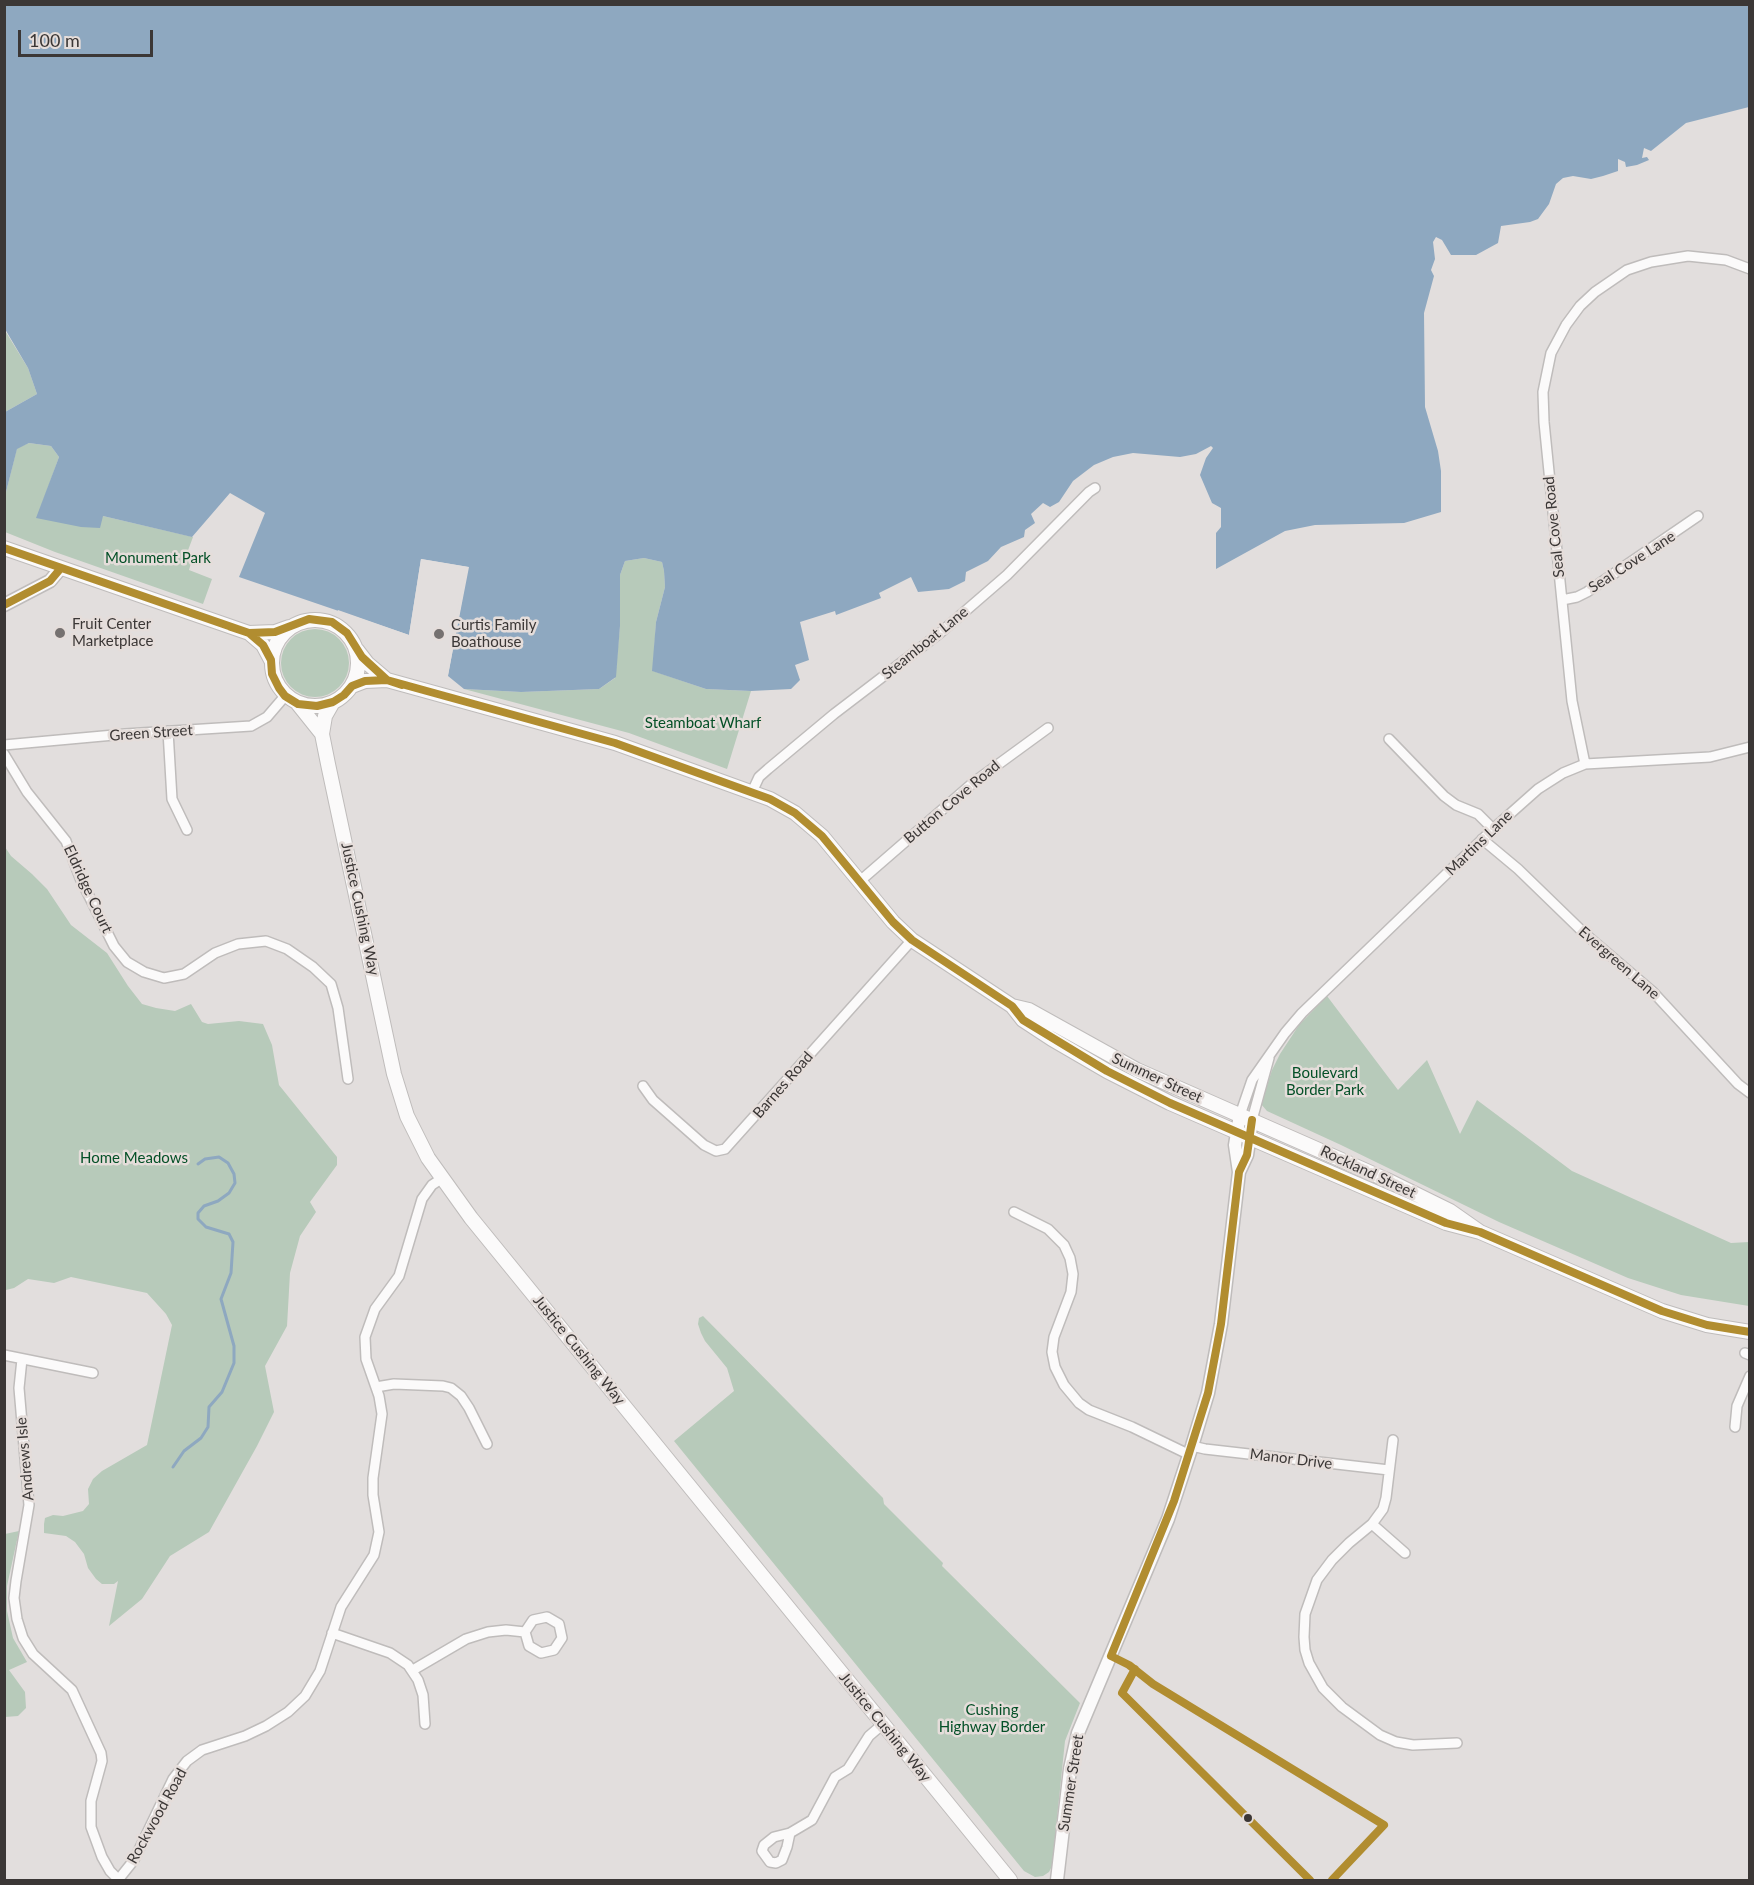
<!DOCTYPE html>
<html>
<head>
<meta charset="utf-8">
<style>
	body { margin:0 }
	#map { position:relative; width:1754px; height:1885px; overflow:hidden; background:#e2dedd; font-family:Lato,sans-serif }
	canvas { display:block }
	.frame { position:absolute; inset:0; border:6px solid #3b3736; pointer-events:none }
	.scale { position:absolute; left:18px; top:30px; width:135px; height:27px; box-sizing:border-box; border:3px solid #3b3736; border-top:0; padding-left:8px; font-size:18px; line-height:21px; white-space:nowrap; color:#3b3736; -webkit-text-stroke:4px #e5ddda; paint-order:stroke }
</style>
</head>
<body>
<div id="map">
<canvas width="1754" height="1885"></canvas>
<div class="frame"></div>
<div class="scale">100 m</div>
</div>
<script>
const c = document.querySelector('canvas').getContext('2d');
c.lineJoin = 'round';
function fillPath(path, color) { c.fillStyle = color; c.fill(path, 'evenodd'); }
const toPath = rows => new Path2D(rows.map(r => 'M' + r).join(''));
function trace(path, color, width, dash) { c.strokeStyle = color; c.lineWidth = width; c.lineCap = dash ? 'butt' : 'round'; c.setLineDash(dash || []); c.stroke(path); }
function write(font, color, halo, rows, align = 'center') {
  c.font = font + ' Lato,sans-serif'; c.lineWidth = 5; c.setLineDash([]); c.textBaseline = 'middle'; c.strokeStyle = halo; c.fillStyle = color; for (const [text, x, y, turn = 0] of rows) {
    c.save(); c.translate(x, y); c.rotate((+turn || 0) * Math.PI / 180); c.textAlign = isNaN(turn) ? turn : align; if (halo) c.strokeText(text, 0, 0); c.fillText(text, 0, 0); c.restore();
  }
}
fillPath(toPath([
	[4,329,28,368,37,394,5,412],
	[29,443,51,446,59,457,37,518,103,516,193,537,187,553,193,556,189,570,212,579,203,604,55,552,5,532,5,496,17,448],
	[644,558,662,562,664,571,665,587,656,622,653,671,706,689,751,691,727,769,629,733,464,689,521,692,599,689,615,678,620,626,620,575,625,561],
	'281 663a34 34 0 1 1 68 0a34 34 0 1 1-68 0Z',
	[5,847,11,856,32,874,47,889,71,925,107,953,128,986,142,1004,156,1008,175,1011,191,1004,202,1022,208,1024,239,1021,263,1024,272,1045,279,1085,337,1157,337,1165,310,1202,316,1212,300,1236,290,1273,287,1326,265,1366,274,1412,257,1446,209,1532,170,1556,142,1599,109,1626,118,1581,114,1584,102,1584,96,1579,88,1568,84,1554,75,1542,66,1536,44,1533,44,1524,45,1518,53,1515,63,1516,83,1511,89,1504,88,1489,93,1479,102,1471,147,1445,172,1325,166,1314,147,1293,71,1277,54,1283,28,1279,14,1288,6,1290,5,1288],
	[1327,996,1398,1090,1427,1060,1460,1134,1477,1100,1572,1171,1731,1243,1749,1242,1749,1306,1681,1295,1628,1278,1499,1222,1341,1145,1267,1111,1261,1104,1272,1070,1280,1054,1299,1025],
	[703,1316,883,1498,884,1504,943,1563,942,1566,1080,1703,1065,1741,1052,1866,1049,1872,1043,1876,1035,1877,1024,1871,674,1441,734,1391,727,1368,705,1341,701,1333,698,1324,699,1318],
	[19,1531,7,1586,7,1611,13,1638,27,1662,9,1670,25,1692,26,1708,18,1716,5,1717,5,1534]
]), '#b7caba');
fillPath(toPath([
	[5,5,1749,5,1749,107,1686,123,1651,151,1644,148,1642,158,1647,157,1649,160,1637,165,1626,167,1625,162,1618,159,1618,171,1603,176,1591,179,1573,176,1563,178,1556,184,1549,204,1538,219,1530,222,1501,226,1498,243,1476,255,1451,255,1442,240,1436,237,1433,242,1435,259,1431,270,1434,276,1424,313,1425,407,1438,451,1441,471,1441,512,1404,523,1315,525,1285,531,1216,569,1216,533,1221,527,1221,508,1212,503,1200,475,1206,458,1213,448,1211,446,1196,454,1180,457,1133,453,1113,457,1094,465,1073,481,1059,502,1050,507,1043,503,1031,514,1035,523,1025,530,1024,537,1001,547,988,561,966,572,965,581,949,589,918,592,911,577,879,593,881,598,836,615,835,611,800,622,809,660,795,665,800,680,791,689,751,691,706,689,652,671,656,622,665,587,664,571,662,562,644,558,625,561,620,575,620,626,616,677,599,689,521,692,464,689,448,676,468,567,421,559,409,635,239,577,265,513,230,493,192,537,103,516,100,528,81,527,36,518,59,457,51,446,29,443,17,449,5,496,5,412,37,394,28,368,5,329]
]), '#8ea8c0');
fillPath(toPath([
	[421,559,469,567,447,680,445,676,465,569,423,563,412,636,410,638,337,613,338,610,409,635]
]), '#e2dedd');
trace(toPath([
	[173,1467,184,1451,201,1438,208,1427,209,1407,222,1392,234,1363,234,1346,221,1299,231,1273,233,1242,229,1234,206,1227,198,1219,198,1213,204,1206,218,1201,229,1193,235,1183,234,1174,228,1163,219,1157,205,1159,198,1164]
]), '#8ea8c0', 3);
const street = toPath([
	[1562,600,1577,597,1587,592,1698,516],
	[168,731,172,799,187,830],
	[1389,739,1444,796,1456,805,1478,814,1493,829],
	[4,745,125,734,251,726,267,717,285,696],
	[4,754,27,792,66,841,80,878,114,946,127,962,144,972,164,978,184,974,215,953,238,944,266,941,287,949,313,967,331,984,338,1008,348,1079],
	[1585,764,1572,701,1544,422,1543,392,1551,353,1566,325,1580,306,1595,292,1627,270,1651,262,1688,256,1726,260,1750,269],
	[752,792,759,777,768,769,834,714,940,633,1007,575,1089,492,1095,488],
	[1482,839,1518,869,1584,933,1653,992,1738,1084,1750,1093],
	[860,881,974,782,1048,728],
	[643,1086,653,1100,704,1145,716,1151,725,1149,912,940],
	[1240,1115,1252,1080,1285,1033,1302,1013,1493,829,1538,789,1563,773,1585,764,1710,757,1750,747],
	[1252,1120,1269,1058],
	[1014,1212,1048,1229,1064,1245,1070,1258,1073,1274,1071,1292,1054,1337,1052,1352,1055,1367,1064,1385,1079,1403,1089,1410,1132,1427,1190,1455],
	[1745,1353,1750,1355],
	[4,1355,93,1373],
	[22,1359,19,1388,29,1505,16,1581,14,1598,17,1619,23,1638,33,1654,72,1690,101,1753,102,1761,91,1801,91,1827,102,1857,110,1871,119,1880],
	[376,1387,394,1384,443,1386,451,1388,461,1396,469,1408,487,1444],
	[1735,1427,1737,1406,1750,1376],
	[1393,1440,1386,1498,1383,1509,1372,1524,1349,1543,1332,1560,1317,1580,1305,1614,1304,1637,1305,1650,1309,1663,1323,1688,1342,1707,1380,1735,1396,1742,1413,1745,1457,1743],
	[1192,1446,1205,1449,1389,1470],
	[1372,1524,1405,1553],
	[332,1633,390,1653,408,1665,418,1680,423,1695,425,1724],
	[413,1670,466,1639,488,1632,506,1630,525,1632,529,1646,541,1653,554,1650,562,1638,559,1624,547,1617,533,1620,525,1632],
	[790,1833,774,1837,764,1845,762,1851,770,1862,776,1863,782,1860,787,1847,790,1833,812,1820,835,1777,848,1769,869,1736,883,1724],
	[118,1880,134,1860,173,1779,187,1761,202,1750,245,1736,266,1726,288,1712,305,1696,320,1671,341,1607,374,1555,379,1532,373,1495,373,1478,382,1414,379,1396,366,1359,365,1337,375,1309,399,1276,422,1199,432,1185,441,1179]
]);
const secondary = toPath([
	[4,605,50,581,61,568],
	[1239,1172,1235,1145,1240,1115],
	[1057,1880,1070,1769,1078,1733,1168,1519,1192,1446,1208,1393,1221,1324,1239,1172,1247,1155,1252,1120]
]);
const primary = toPath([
	[4,548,249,633,275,632,289,627],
	'272 663a43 43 0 1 1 86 0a43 43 0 1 1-86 0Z',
	[249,633,263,645,271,660],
	[357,650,367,663,387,680],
	[352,686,365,681,387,680,615,743,770,799,795,813,822,836,893,922,912,940,1012,1006,1029,1010,1137,1070,1387,1180,1450,1211,1480,1232],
	[333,702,325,716,322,734,328,764,394,1074,407,1116,428,1158,471,1218,1010,1880],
	[298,704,322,734],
	[1012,1006,1023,1020,1052,1039,1107,1071,1170,1103,1446,1223,1480,1232,1662,1311,1707,1325,1750,1332]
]);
trace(street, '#bfbcbb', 12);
trace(secondary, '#bfbcbb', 15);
trace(primary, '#bfbcbb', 16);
trace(street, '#fbfafa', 9);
trace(secondary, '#fbfafa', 12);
trace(primary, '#fbfafa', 14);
trace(toPath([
	[4,548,249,633,275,632,309,619,332,622,347,633,362,657,387,680,615,743,770,799,795,813,822,836,893,922,912,940,1012,1006,1023,1020,1107,1071,1170,1103,1446,1223,1480,1232,1662,1311,1707,1325,1750,1332],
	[4,605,50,581,61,568],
	[231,627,249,633,263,645,271,660,272,674,279,688,285,696,298,704,317,706,333,702,344,695,352,686,365,681,387,680,402,685],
	[1111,1656,1174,1501,1208,1393,1221,1324,1239,1172,1247,1155,1252,1120],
	[1111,1656,1129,1665,1153,1684,1384,1825],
	[1135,1669,1122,1693,1310,1880],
	[1332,1880,1384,1825]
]), '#b18d30', 8);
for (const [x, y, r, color] of [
	[60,633,6,"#757170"],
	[439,634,6,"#757170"],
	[1248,1818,5,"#3b3736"]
]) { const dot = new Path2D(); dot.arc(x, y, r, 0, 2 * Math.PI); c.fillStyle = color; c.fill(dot); trace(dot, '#e5ddda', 2); }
write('15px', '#3b3736', '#e5ddda', [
	["Seal Cove Road",1554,527,-96],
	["Seal Cove Lane",1632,562,-33],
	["Steamboat Lane",925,643,-39],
	["Green Street",151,733,-4],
	["Button Cove Road",952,802,-40],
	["Martins Lane",1479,843,-44],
	["Eldridge Court",88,889,65],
	["Justice Cushing Way",360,909,78],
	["Evergreen Lane",1619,963,41],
	["Summer Street",1157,1078,25],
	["Barnes Road",783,1085,-49],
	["Rockland Street",1368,1172,25],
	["Justice Cushing Way",579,1350,51],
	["Andrews Isle",25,1459,-95],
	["Manor Drive",1291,1459,7],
	["Justice Cushing Way",885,1727,51],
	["Summer Street",1071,1783,-81],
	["Rockwood Road",157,1816,-61]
]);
write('15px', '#045027', '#e5ddda', [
	["Monument Park",158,558],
	["Steamboat Wharf",703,723],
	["Boulevard",1325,1073],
	["Border Park",1325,1090],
	["Home Meadows",134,1158],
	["Cushing",992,1710],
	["Highway Border",992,1727]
]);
write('15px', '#3b3736', '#e5ddda', [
	["Fruit Center",72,624],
	["Marketplace",72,641],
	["Curtis Family",451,625],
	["Boathouse",451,642]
], 'left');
</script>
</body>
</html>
